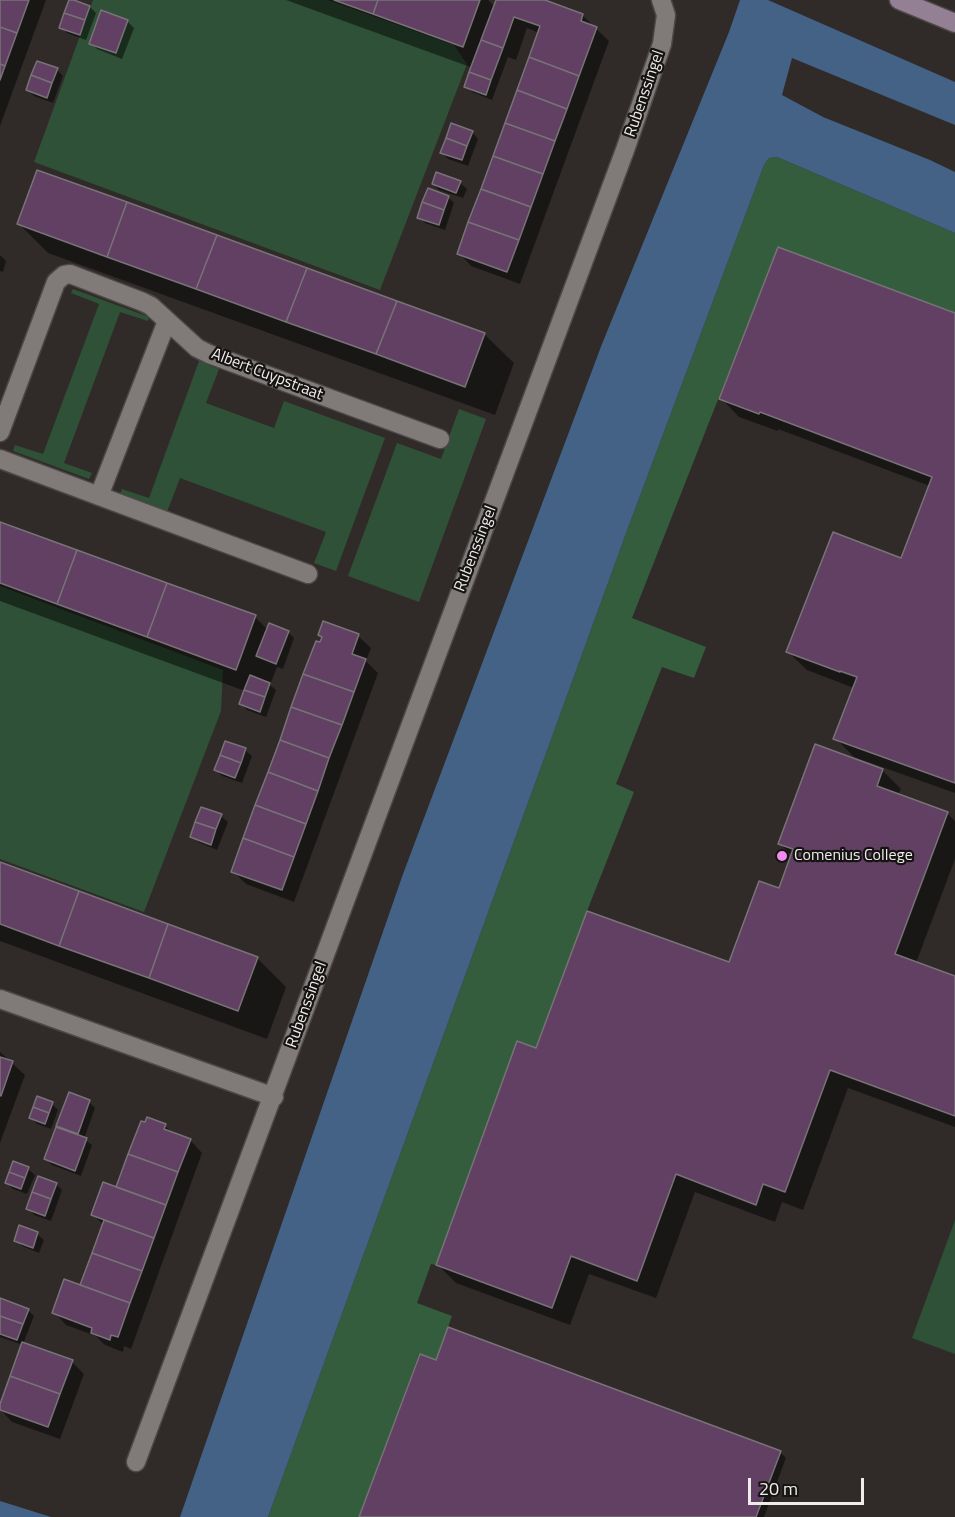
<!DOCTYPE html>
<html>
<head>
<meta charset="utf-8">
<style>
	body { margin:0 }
	#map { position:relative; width:955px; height:1517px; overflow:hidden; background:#302b29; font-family:"Titillium Web",sans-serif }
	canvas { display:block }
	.scale { position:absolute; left:748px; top:1478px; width:116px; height:27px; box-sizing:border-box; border:3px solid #efecea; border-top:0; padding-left:8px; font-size:18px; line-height:21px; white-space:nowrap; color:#efecea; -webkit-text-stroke:4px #161413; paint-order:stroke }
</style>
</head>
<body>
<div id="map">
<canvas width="955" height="1517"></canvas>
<div class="scale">20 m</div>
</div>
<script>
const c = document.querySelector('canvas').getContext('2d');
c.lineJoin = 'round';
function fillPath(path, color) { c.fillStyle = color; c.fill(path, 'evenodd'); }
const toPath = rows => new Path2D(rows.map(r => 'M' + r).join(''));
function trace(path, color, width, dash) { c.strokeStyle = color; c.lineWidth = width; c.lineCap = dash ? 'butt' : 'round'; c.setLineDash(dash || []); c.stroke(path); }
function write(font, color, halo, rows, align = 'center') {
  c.font = font + ' "Titillium Web",sans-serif'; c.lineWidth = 4.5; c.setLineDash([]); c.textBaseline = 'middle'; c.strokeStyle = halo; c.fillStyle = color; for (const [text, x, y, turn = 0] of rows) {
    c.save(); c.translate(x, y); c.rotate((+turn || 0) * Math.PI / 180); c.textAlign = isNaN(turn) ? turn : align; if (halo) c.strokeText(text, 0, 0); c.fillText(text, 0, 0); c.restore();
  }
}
fillPath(toPath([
	[93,0,328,0,454,45,467,64,380,290,34,162],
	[73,289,149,317,148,321,120,312,64,463,92,473,89,479,13,451,15,445,43,454,99,304,71,293],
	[199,361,219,369,206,403,274,428,284,401,385,438,336,571,314,563,326,532,180,478,167,512,120,494,122,489,149,498],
	[459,409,486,419,419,602,348,576,397,443,441,459],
	[0,586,223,670,221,711,144,912,0,859],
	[955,1220,955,1354,912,1338]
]), '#2f5137');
fillPath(toPath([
	[777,157,955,233,955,313,778,247,632,618,706,647,694,678,662,667,616,784,634,792,587,911,536,1048,517,1041,436,1265,431,1264,417,1303,452,1316,436,1360,419,1354,359,1517,268,1517,628,528,764,165,769,158]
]), '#345d3e');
fillPath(toPath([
	[740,0,768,0,955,82,955,125,792,58,782,95,823,117,930,160,955,172,955,233,777,157,769,158,764,165,628,528,268,1517,180,1517,403,874,602,344,729,32],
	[0,1501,51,1517,0,1517]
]), '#436286');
fillPath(toPath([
	[0,0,46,0,0,126],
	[70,0,90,7,96,13,86,40,67,33,61,27],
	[286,0,488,0,495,7,498,0,540,0,582,15,609,41,520,284,471,266,459,253,539,33,527,28,516,60,508,57,492,100,472,92,466,86,473,68],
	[127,21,134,28,122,59,97,49,91,43],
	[57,70,63,76,53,103,34,96,28,90],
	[472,132,478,139,468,166,448,159,442,153],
	[437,174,460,183,467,189,463,198,439,190,433,184],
	[448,197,454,203,445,230,425,223,419,217],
	[19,224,484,334,514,363,495,415,48,253],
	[0,255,6,261,3,272,0,271],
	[955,315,955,793,854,757,835,738,854,688,807,670,788,652,902,560,930,486,778,429,778,431,739,417,721,398],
	[0,524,255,617,268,630,288,632,294,638,283,669,277,667,270,685,276,690,266,717,247,710,241,704,245,691,0,601],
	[319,635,358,636,371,648,366,661,378,673,294,902,246,884,233,871,323,638],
	[245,750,252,756,242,783,222,776,216,770],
	[882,770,901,789,898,795,947,813,955,821,955,859,916,963,955,978,955,1127,848,1088,803,1210,782,1202,775,1222,695,1192,656,1298,589,1274,570,1325,456,1283,438,1265,537,1050,730,964,780,890,792,856,780,844],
	[202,809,221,816,228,822,217,850,198,842,192,836],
	[0,864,257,958,286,987,267,1039,0,941],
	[0,1052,8,1059,7,1061,12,1063,25,1075,0,1143],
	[70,1094,89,1102,95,1108,84,1139,92,1145,81,1176,52,1165,46,1159],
	[52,1104,58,1110,51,1129,37,1124,31,1118],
	[146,1124,165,1126,174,1134,190,1140,202,1153,131,1349,124,1346,123,1352,105,1345,96,1336,66,1325,54,1312,81,1287,104,1225,93,1215,117,1189],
	[14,1163,28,1169,35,1175,27,1194,13,1189,7,1183],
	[56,1184,62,1190,51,1221,34,1215,28,1208],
	[37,1234,44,1240,39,1253,22,1246,16,1240],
	[0,1299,28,1310,34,1316,23,1344,72,1362,84,1374,60,1439,12,1422,0,1409,23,1345,0,1337],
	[437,1362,780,1452,786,1458,764,1517,360,1517]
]), '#0007');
const building = toPath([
	[0,0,29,0,17,33,0,27,0,0],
	[69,0,74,0,90,6,85,20,64,13,69,0],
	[334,0,378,0,373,14,334,0],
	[378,0,480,0,463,47,373,14,378,0],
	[496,0,545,0,583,14,581,21,597,27,579,76,529,57,540,26,514,17,503,48,481,40,496,0],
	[101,10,128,20,116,53,89,44,101,10],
	[64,13,85,20,80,35,59,28,64,13],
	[0,27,17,33,5,66,0,64,0,27],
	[481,40,503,48,491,80,469,72,481,40],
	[529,57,579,76,567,109,517,90,529,57],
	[37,61,58,68,52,83,31,75,37,61],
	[0,64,5,66,0,80,0,64],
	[469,72,491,80,486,95,464,87,469,72],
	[31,75,52,83,47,98,26,90,31,75],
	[517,90,567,109,555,141,505,123,517,90],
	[451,123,473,131,467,146,446,138,451,123],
	[505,123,555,141,543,174,493,156,505,123],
	[446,138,467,146,462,160,440,153,446,138],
	[493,156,543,174,531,207,481,189,493,156],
	[37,170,127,202,107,257,17,224,37,170],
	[436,172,461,181,456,193,432,184,436,172],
	[428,188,449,196,444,210,422,202,428,188],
	[481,189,531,207,519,240,468,222,481,189],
	[127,202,217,235,196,289,107,257,127,202],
	[422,202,444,210,439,225,417,218,422,202],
	[468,222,519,240,507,272,457,254,468,222],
	[217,235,307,268,286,322,196,289,217,235],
	[778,247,955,313,955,783,833,739,857,677,840,671,840,672,786,652,833,532,901,558,932,477,760,412,759,414,719,399,778,247],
	[307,268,397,301,376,354,286,322,307,268],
	[397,301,485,333,465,387,376,354,397,301],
	[0,522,77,550,57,604,0,583,0,522],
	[77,550,167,583,147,637,57,604,77,550],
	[167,583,256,615,236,670,147,637,167,583],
	[323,621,359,634,352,654,366,659,354,692,303,674,316,641,320,642,322,637,318,635,323,621],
	[269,623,289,631,276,664,256,656,269,623],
	[303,674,354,692,342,725,291,707,303,674],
	[250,675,270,683,265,697,244,690,250,675],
	[244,690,265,697,260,712,239,704,244,690],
	[291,707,342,725,329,758,280,740,291,707],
	[280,740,329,758,318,791,268,772,280,740],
	[225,741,246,748,241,763,220,755,225,741],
	[815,744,883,769,877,786,948,812,895,954,955,976,955,1116,830,1070,785,1192,763,1184,756,1205,676,1174,637,1281,571,1256,552,1308,436,1265,517,1041,536,1048,587,911,729,962,759,881,779,888,793,849,778,844,815,744],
	[220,755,241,763,235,778,214,770,220,755],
	[268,772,318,791,306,824,255,805,268,772],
	[255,805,306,824,294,857,243,838,255,805],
	[201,807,222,814,216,829,195,822,201,807],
	[195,822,216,829,211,845,190,837,195,822],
	[243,838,294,857,282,890,231,872,243,838],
	[0,862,79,891,59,946,0,924,0,862],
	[79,891,168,924,149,978,59,946,79,891],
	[168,924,258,957,238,1011,149,978,168,924],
	[0,1057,13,1061,1,1096,0,1095,0,1057],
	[69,1092,90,1100,78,1134,56,1126,69,1092],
	[37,1096,53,1102,49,1113,33,1107,37,1096],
	[33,1107,49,1113,45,1124,29,1118,33,1107],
	[147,1117,166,1124,164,1129,191,1139,178,1172,128,1154,141,1121,145,1122,147,1117],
	[56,1127,87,1138,75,1171,44,1159,56,1127],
	[128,1154,178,1172,166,1205,116,1187,128,1154],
	[13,1161,29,1167,25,1178,9,1172,13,1161],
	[9,1172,25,1178,21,1189,5,1183,9,1172],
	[38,1176,57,1183,51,1199,32,1192,38,1176],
	[103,1182,166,1205,154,1238,91,1215,103,1182],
	[32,1192,51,1199,45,1216,26,1209,32,1192],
	[104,1220,154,1238,142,1271,92,1253,104,1220],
	[19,1225,38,1232,33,1248,14,1241,19,1225],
	[92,1253,142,1271,130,1303,80,1285,92,1253],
	[64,1279,130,1303,118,1337,111,1335,110,1340,91,1333,92,1328,52,1313,64,1279],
	[0,1298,29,1309,23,1324,0,1316,0,1298],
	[0,1316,23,1324,17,1340,0,1334,0,1316],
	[448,1327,781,1451,756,1517,359,1517,420,1354,436,1360,448,1327],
	[22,1342,73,1360,60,1394,10,1376,22,1342],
	[10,1376,60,1394,48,1427,0,1410,0,1404,10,1376]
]);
fillPath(building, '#614063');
trace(building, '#777377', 1.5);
const street = toPath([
	[0,432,56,282,64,275,70,274,143,302,151,306,197,348,209,354,440,439],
	[0,459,308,574],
	[99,496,167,321],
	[0,999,274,1097],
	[136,1462,625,150,662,44,666,15,661,0]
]);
const secondary = toPath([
	[899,0,955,23]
]);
trace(street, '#4c4846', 21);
trace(secondary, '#4c4846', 21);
trace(street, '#807a78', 18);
trace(secondary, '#948094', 18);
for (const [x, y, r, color] of [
	[782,856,6,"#f28af3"]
]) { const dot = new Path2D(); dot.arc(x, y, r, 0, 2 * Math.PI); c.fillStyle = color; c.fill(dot); trace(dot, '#161413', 2); }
write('16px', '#efecea', '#161413', [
	["Rubenssingel",645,94,-71],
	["Albert Cuypstraat",267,375,21],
	["Rubenssingel",476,549,-69],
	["Rubenssingel",307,1005,-70]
]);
write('16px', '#efecea', '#161413', [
	["Comenius College",794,856]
], 'left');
</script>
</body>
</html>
